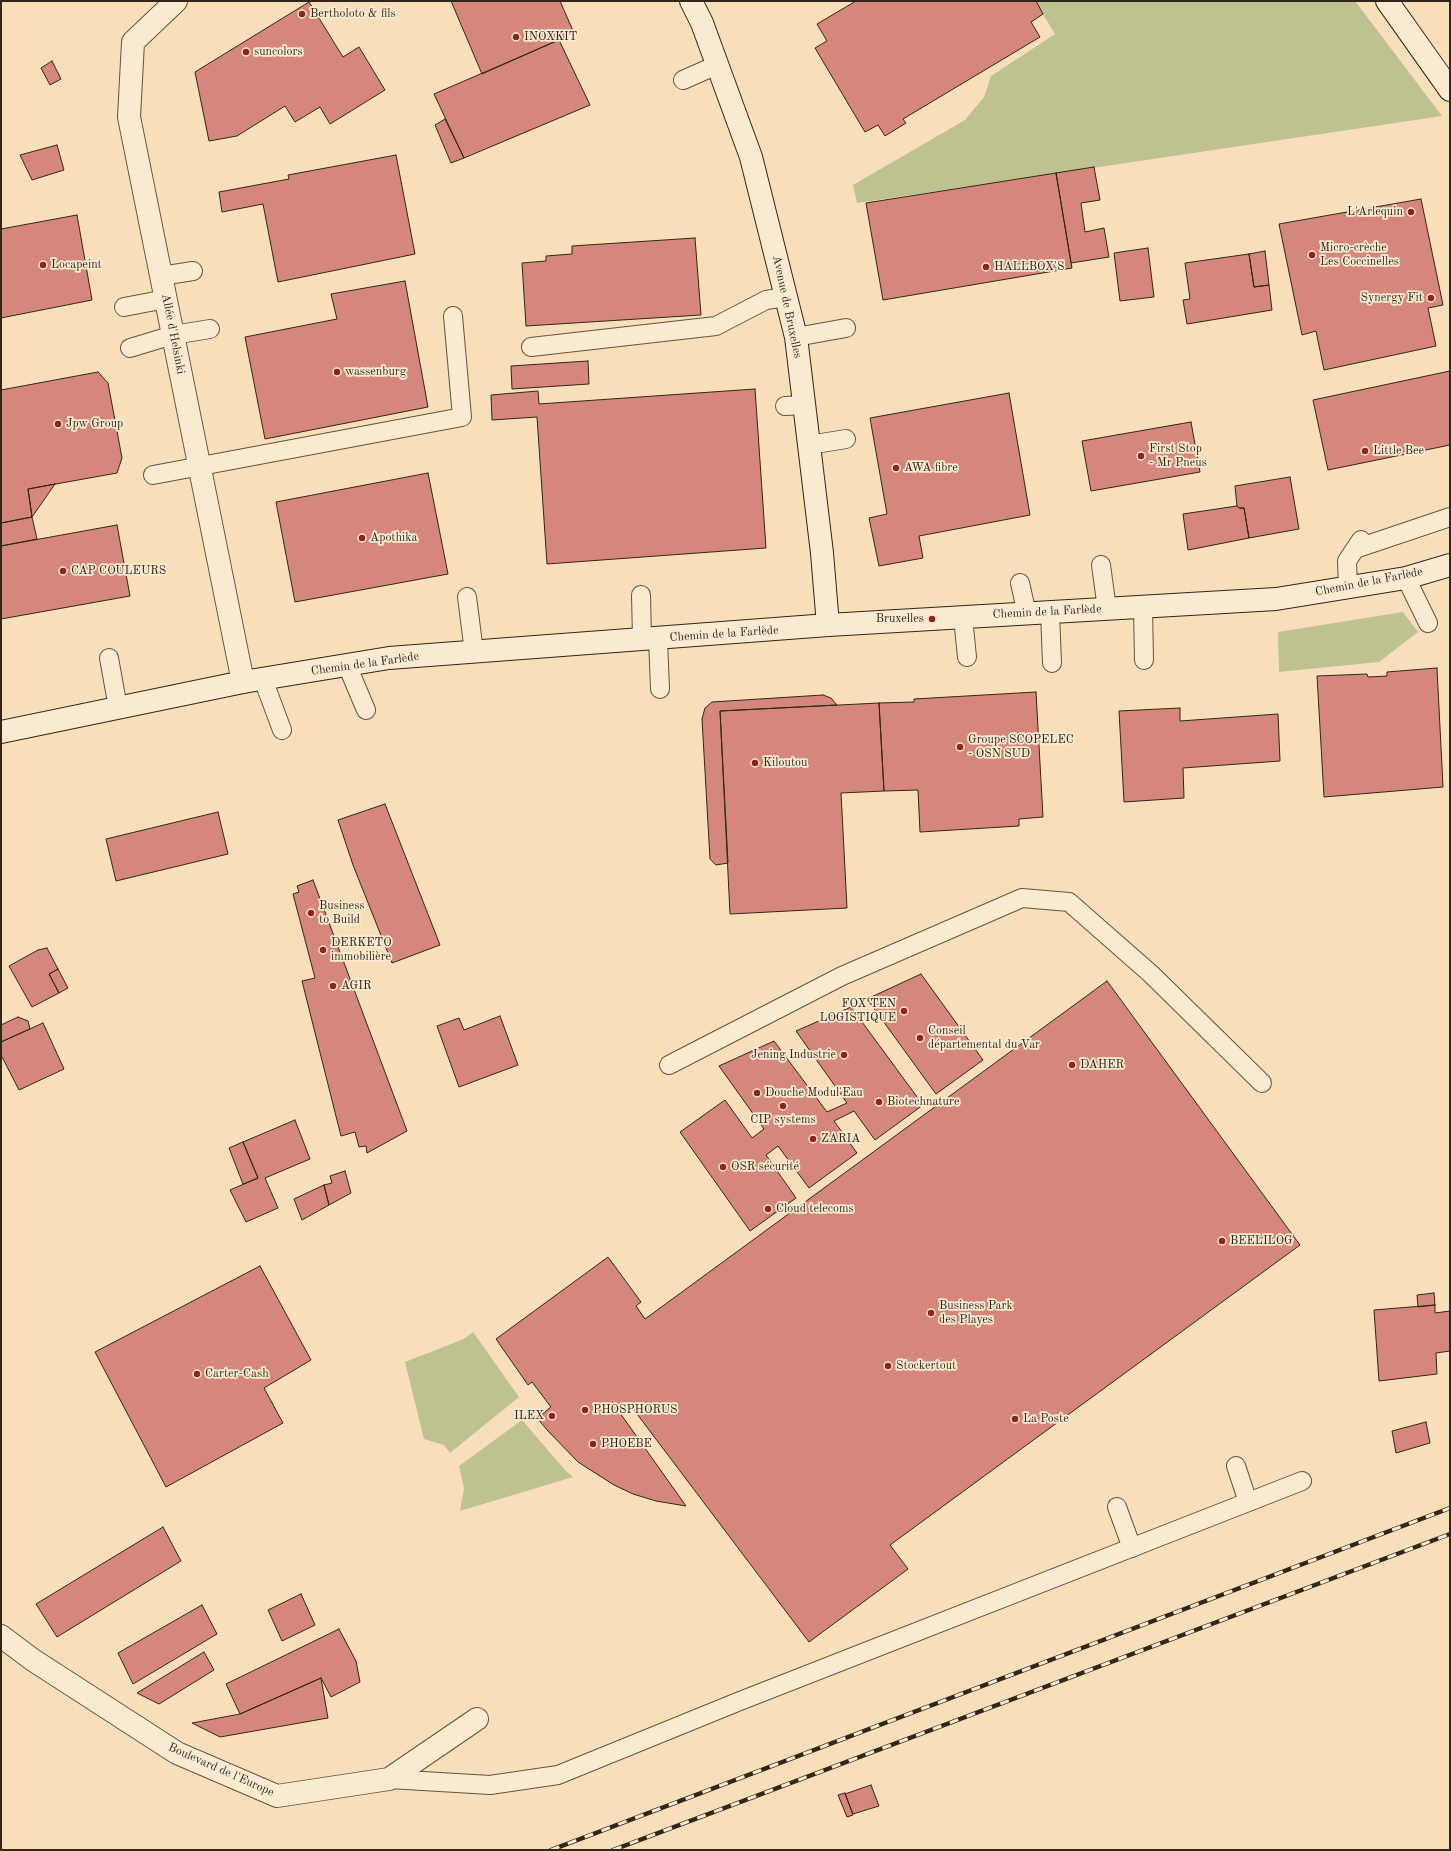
<!DOCTYPE html>
<html>
<head>
<meta charset="utf-8">
<style>
	body { margin:0 }
	#map { position:relative; width:1451px; height:1851px; overflow:hidden; background:#f8dfba; font-family:"Old Standard TT",serif }
	canvas { display:block }
	.frame { position:absolute; inset:0; border:2px solid #312617; pointer-events:none }
</style>
</head>
<body>
<div id="map">
<canvas width="1451" height="1851"></canvas>
<div class="frame"></div>
</div>
<script>
const c = document.querySelector('canvas').getContext('2d');
c.lineJoin = 'round';
function fillPath(path, color) { c.fillStyle = color; c.fill(path, 'evenodd'); }
const toPath = rows => new Path2D(rows.map(r => 'M' + r).join(''));
function trace(path, color, width, dash) { c.strokeStyle = color; c.lineWidth = width; c.lineCap = dash ? 'butt' : 'round'; c.setLineDash(dash || []); c.stroke(path); }
function write(font, color, halo, rows, align = 'center') {
  c.font = font + ' "Old Standard TT",serif'; c.lineWidth = 3.5; c.setLineDash([]); c.textBaseline = 'middle'; c.strokeStyle = halo; c.fillStyle = color; for (const [text, x, y, turn = 0] of rows) {
    c.save(); c.translate(x, y); c.rotate((+turn || 0) * Math.PI / 180); c.textAlign = isNaN(turn) ? turn : align; if (halo) c.strokeText(text, 0, 0); c.fillText(text, 0, 0); c.restore();
  }
}
fillPath(toPath([
	[1035,1,1355,1,1442,116,857,203,853,185,965,120,984,97,991,76,1055,34],
	[1403,612,1418,632,1379,662,1279,672,1278,632],
	[473,1332,519,1397,450,1453,444,1445,424,1439,405,1362,464,1339],
	[522,1420,565,1470,573,1477,460,1511,464,1488,459,1466]
]), '#bdc290');
const building = toPath([
	[451,1,560,1,574,33,482,74,451,1],
	[856,1,1036,1,1043,14,1031,22,1040,37,903,119,906,123,885,136,878,125,865,132,815,48,827,41,817,24,856,1],
	[309,2,343,57,359,47,385,90,330,124,320,107,295,122,285,106,237,136,209,141,195,72,309,2],
	[559,40,590,105,464,158,434,94,559,40],
	[52,61,61,79,50,85,41,68,52,61],
	[445,119,464,158,451,163,435,125,445,119],
	[57,145,64,170,32,180,20,155,57,145],
	[396,155,415,254,278,282,263,204,222,212,219,192,289,179,288,175,396,155],
	[1094,167,1100,200,1081,203,1085,232,1104,228,1109,257,1071,263,1056,173,1094,167],
	[1056,173,1072,268,883,300,866,203,1056,173],
	[1421,199,1443,305,1428,308,1436,346,1324,370,1316,331,1302,335,1279,224,1421,199],
	[77,215,92,300,1,318,1,229,77,215],
	[695,238,701,315,526,326,522,263,546,261,546,256,572,254,572,246,695,238],
	[1148,248,1154,297,1120,301,1114,253,1148,248],
	[1265,251,1269,285,1254,287,1249,254,1265,251],
	[1249,254,1254,287,1269,285,1272,310,1187,324,1183,300,1190,299,1185,263,1249,254],
	[405,281,428,407,265,439,245,337,337,319,331,294,405,281],
	[588,361,589,384,512,389,511,366,588,361],
	[1450,371,1450,445,1328,470,1313,400,1450,371],
	[98,372,108,383,122,458,117,473,28,489,32,517,1,523,1,390,98,372],
	[755,389,766,548,547,564,537,417,492,420,491,395,538,391,539,404,755,389],
	[1009,393,1030,515,919,536,923,558,879,566,869,518,887,514,870,418,1009,393],
	[1191,422,1200,472,1091,491,1082,441,1191,422],
	[428,473,448,574,295,602,276,502,428,473],
	[1290,477,1299,529,1249,538,1244,508,1239,508,1237,506,1235,486,1290,477],
	[55,484,32,517,28,489,55,484],
	[1237,506,1239,508,1244,508,1249,538,1188,550,1183,514,1237,506],
	[32,517,37,539,1,546,1,523,32,517],
	[117,525,130,596,1,619,1,546,117,525],
	[1437,668,1443,787,1324,797,1317,676,1367,674,1368,677,1387,676,1387,672,1437,668],
	[1036,692,1043,817,1019,819,1019,826,920,832,918,790,884,791,879,703,914,702,914,699,1036,692],
	[823,695,831,698,837,705,720,711,728,863,716,865,710,859,702,719,705,708,712,702,823,695],
	[879,703,884,791,841,793,847,908,730,914,720,711,879,703],
	[1180,708,1180,721,1278,714,1280,761,1183,768,1184,798,1124,802,1119,711,1180,708],
	[385,804,440,945,392,963,353,865,338,820,385,804],
	[218,812,228,854,116,881,106,839,218,812],
	[313,880,407,1131,367,1153,366,1146,359,1147,355,1132,341,1136,302,981,315,978,293,894,299,892,297,886,313,880],
	[47,948,58,969,49,974,59,993,32,1007,9,966,38,950,47,948],
	[58,969,68,988,59,993,49,974,58,969],
	[921,974,983,1060,936,1094,867,999,921,974],
	[1107,981,1300,1245,890,1545,908,1569,809,1642,631,1406,620,1413,686,1506,656,1501,633,1494,614,1485,578,1462,548,1431,537,1418,551,1407,532,1382,528,1385,496,1339,608,1257,641,1302,636,1306,645,1319,1107,981],
	[851,1007,923,1105,875,1140,854,1111,834,1121,857,1153,809,1188,778,1146,766,1155,796,1198,750,1231,680,1132,725,1100,752,1138,764,1129,719,1066,774,1041,827,1112,847,1103,796,1031,851,1007],
	[500,1016,518,1065,459,1087,437,1026,459,1018,464,1030,500,1016],
	[18,1017,28,1021,30,1029,1,1042,1,1025,18,1017],
	[43,1023,64,1069,19,1090,1,1055,1,1042,43,1023],
	[295,1120,310,1159,265,1178,278,1208,246,1222,230,1190,258,1178,243,1142,295,1120],
	[243,1142,258,1178,243,1184,229,1148,243,1142],
	[345,1171,351,1193,329,1205,324,1185,332,1183,330,1176,345,1171],
	[324,1185,329,1205,302,1220,294,1199,324,1185],
	[260,1266,311,1360,264,1388,283,1423,166,1487,95,1352,260,1266],
	[1434,1293,1435,1305,1418,1307,1417,1295,1434,1293],
	[1435,1305,1435,1313,1450,1311,1450,1351,1436,1353,1437,1374,1379,1381,1374,1310,1435,1305],
	[1426,1422,1430,1443,1396,1453,1392,1431,1426,1422],
	[163,1527,181,1561,57,1637,36,1604,163,1527],
	[301,1594,315,1625,282,1641,268,1610,301,1594],
	[202,1605,217,1634,133,1684,118,1653,202,1605],
	[339,1629,356,1661,360,1682,331,1697,321,1678,240,1714,226,1684,339,1629],
	[204,1652,214,1670,159,1704,137,1693,204,1652],
	[321,1678,328,1718,220,1737,192,1723,240,1714,321,1678],
	[871,1785,879,1806,853,1814,845,1794,871,1785],
	[845,1793,853,1815,847,1817,838,1795,845,1793]
]);
fillPath(building, '#d5877d');
trace(building, '#312617', 1);
const lane = toPath([
	[683,80,717,65],
	[161,276,193,271],
	[124,307,166,299],
	[796,337,846,328],
	[531,347,716,326,766,300,786,297],
	[130,348,173,335,210,329],
	[785,406,804,405],
	[809,445,846,439],
	[153,475,462,417,453,316],
	[1355,549,1450,517],
	[1101,565,1107,609],
	[1406,578,1428,623],
	[1020,583,1027,614],
	[1348,587,1347,561,1361,540],
	[641,595,642,639],
	[467,597,474,652],
	[1143,608,1144,660],
	[1050,612,1052,663],
	[963,617,967,657],
	[658,639,660,689],
	[109,658,118,708],
	[347,665,366,710],
	[263,679,282,730],
	[669,1065,842,976,1022,898,1069,902,1151,974,1262,1083],
	[1236,1466,1248,1502],
	[1117,1507,1132,1548],
	[389,1779,490,1785,558,1775,740,1701,1302,1481]
]);
const street = toPath([
	[176,1,133,42,129,117,243,682],
	[1,1636,33,1660,177,1753,277,1796,389,1779,477,1719]
]);
const secondary = toPath([
	[691,1,702,23,751,157,796,337,822,553,828,625],
	[1387,1,1450,90],
	[1,732,243,682,389,658,828,625,1276,599,1406,578,1450,565]
]);
trace(lane, '#635440', 20);
trace(street, '#635440', 24);
trace(secondary, '#312617', 24);
trace(lane, '#faead2', 18);
trace(street, '#faead2', 22);
trace(secondary, '#faead2', 22);
const rail = toPath([
	[551,1850,1450,1508],
	[613,1850,1450,1534]
]);
trace(rail, '#312617', 4.5);
trace(rail, '#faead2', 3, [9]);
for (const [x, y, r, color] of [
	[302,14,4,"#8f2418"],
	[516,37,4,"#8f2418"],
	[246,52,4,"#8f2418"],
	[1411,212,4,"#8f2418"],
	[1312,255,4,"#8f2418"],
	[43,265,4,"#8f2418"],
	[986,267,4,"#8f2418"],
	[1431,298,4,"#8f2418"],
	[337,372,4,"#8f2418"],
	[58,424,4,"#8f2418"],
	[1365,451,4,"#8f2418"],
	[1141,456,4,"#8f2418"],
	[896,468,4,"#8f2418"],
	[362,538,4,"#8f2418"],
	[63,571,4,"#8f2418"],
	[932,619,4,"#8f2418"],
	[960,747,4,"#8f2418"],
	[755,763,4,"#8f2418"],
	[311,913,4,"#8f2418"],
	[323,950,4,"#8f2418"],
	[333,986,4,"#8f2418"],
	[904,1011,4,"#8f2418"],
	[920,1038,4,"#8f2418"],
	[844,1055,4,"#8f2418"],
	[1072,1065,4,"#8f2418"],
	[757,1093,4,"#8f2418"],
	[879,1102,4,"#8f2418"],
	[783,1106,4,"#8f2418"],
	[813,1139,4,"#8f2418"],
	[723,1167,4,"#8f2418"],
	[768,1209,4,"#8f2418"],
	[1222,1241,4,"#8f2418"],
	[931,1313,4,"#8f2418"],
	[888,1366,4,"#8f2418"],
	[197,1374,4,"#8f2418"],
	[585,1410,4,"#8f2418"],
	[552,1416,4,"#8f2418"],
	[1015,1419,4,"#8f2418"],
	[593,1444,4,"#8f2418"]
]) { const dot = new Path2D(); dot.arc(x, y, r, 0, 2 * Math.PI); c.fillStyle = color; c.fill(dot); trace(dot, '#faead2', 1.5); }
write('12px', '#312617', '#faead2', [
	["Bertholoto & fils",310,14],
	["INOXKIT",524,37],
	["suncolors",254,52],
	["L'Arlequin",1403,212,"right"],
	["Micro-crèche",1320,248],
	["Les Coccinelles",1320,262],
	["Locapeint",51,265],
	["HALLBOX'S",994,267],
	["Synergy Fit",1423,298,"right"],
	["wassenburg",345,372],
	["Jpw Group",66,424],
	["First Stop",1149,449],
	["- Mr Pneus",1149,463],
	["Little Bee",1373,451],
	["AWA fibre",904,468],
	["Apothika",370,538],
	["CAP COULEURS",71,571],
	["Bruxelles",924,619,"right"],
	["Groupe SCOPELEC",968,740],
	["- OSN SUD",968,754],
	["Kiloutou",763,763],
	["Business",319,906],
	["to Build",319,920],
	["DERKETO",331,943],
	["immobilière",331,957],
	["AGIR",341,986],
	["FOX TEN",896,1004,"right"],
	["LOGISTIQUE",896,1018,"right"],
	["Conseil",928,1031],
	["départemental du Var",928,1045],
	["Jening Industrie",836,1055,"right"],
	["DAHER",1080,1065],
	["Douche Modul'Eau",765,1093],
	["Biotechnature",887,1102],
	["CIP systems",783,1120,"center"],
	["ZARIA",821,1139],
	["OSR sécurité",731,1167],
	["Cloud telecoms",776,1209],
	["BEELILOG",1230,1241],
	["Business Park",939,1306],
	["des Playes",939,1320],
	["Stockertout",896,1366],
	["Carter-Cash",205,1374],
	["PHOSPHORUS",593,1410],
	["ILEX",544,1416,"right"],
	["La Poste",1023,1419],
	["PHOEBE",601,1444]
], 'left');
write('12px', '#312617', '#faead2', [
	["Avenue de Bruxelles",787,307,78],
	["Allée d'Helsinki",173,334,79],
	["Chemin de la Farlède",1369,582,-11],
	["Chemin de la Farlède",1047,612,-3],
	["Chemin de la Farlède",724,634,-4],
	["Chemin de la Farlède",365,664,-8],
	["Boulevard de l'Europe",221,1770,24]
]);
</script>
</body>
</html>
